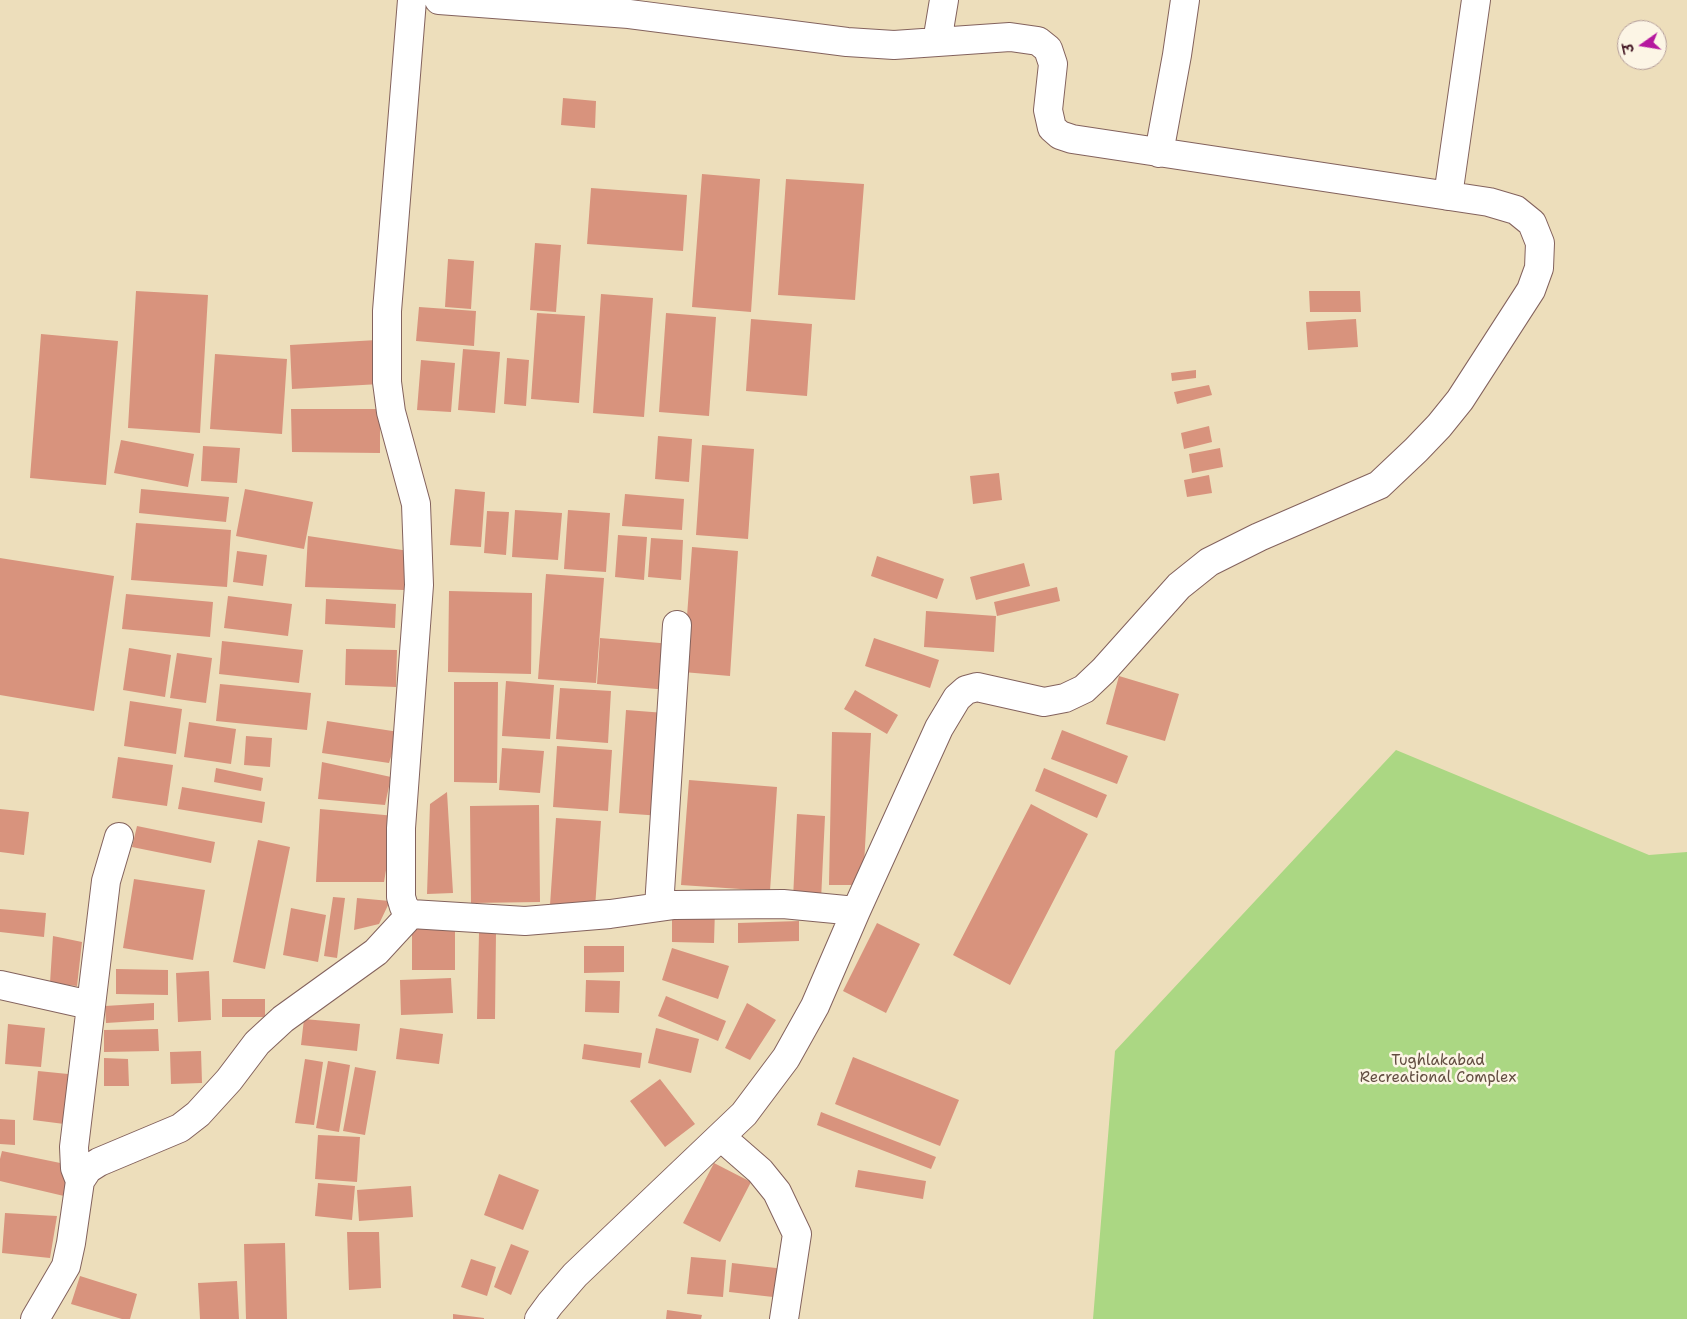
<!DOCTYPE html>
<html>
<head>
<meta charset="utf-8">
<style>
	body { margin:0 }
	#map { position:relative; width:1687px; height:1319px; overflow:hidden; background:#eddebb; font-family:"Shantell Sans","Playpen Sans Deva",sans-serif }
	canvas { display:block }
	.north { position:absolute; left:1617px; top:20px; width:50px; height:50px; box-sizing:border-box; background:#fcf5e5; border:1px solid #b59f9b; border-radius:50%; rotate:257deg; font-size:14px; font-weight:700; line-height:20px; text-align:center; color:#4a1f2b }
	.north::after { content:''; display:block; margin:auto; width:18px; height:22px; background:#b5179e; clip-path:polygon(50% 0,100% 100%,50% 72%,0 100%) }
</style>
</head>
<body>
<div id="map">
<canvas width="1687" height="1319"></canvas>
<div class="north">उ</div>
</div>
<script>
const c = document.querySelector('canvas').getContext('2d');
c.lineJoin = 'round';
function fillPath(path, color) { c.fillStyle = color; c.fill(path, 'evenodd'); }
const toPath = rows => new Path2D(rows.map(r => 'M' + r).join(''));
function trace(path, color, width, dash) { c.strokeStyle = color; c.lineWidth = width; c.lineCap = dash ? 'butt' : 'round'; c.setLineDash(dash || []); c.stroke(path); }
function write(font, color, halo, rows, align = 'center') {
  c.font = font + ' "Shantell Sans",sans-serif'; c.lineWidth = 5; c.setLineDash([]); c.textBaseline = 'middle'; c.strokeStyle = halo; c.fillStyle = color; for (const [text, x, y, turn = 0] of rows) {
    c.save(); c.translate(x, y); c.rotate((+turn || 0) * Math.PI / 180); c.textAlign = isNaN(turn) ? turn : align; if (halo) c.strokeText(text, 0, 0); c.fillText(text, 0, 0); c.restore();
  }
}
fillPath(toPath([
	[1396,750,1649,855,1687,852,1687,1319,1093,1319,1115,1051]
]), '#abd783');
fillPath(toPath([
	[563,98,596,101,595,128,561,125],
	[702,174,760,179,751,312,692,307],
	[786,179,864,184,855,300,778,295],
	[591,188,687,195,683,251,587,244],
	[535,243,561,245,556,312,530,310],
	[448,259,474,261,471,309,445,307],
	[136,291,208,295,200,433,128,428],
	[1309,291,1360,291,1361,312,1310,312],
	[601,294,653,298,644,417,593,413],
	[419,307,476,311,474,346,416,341],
	[537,313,585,316,579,403,531,399],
	[666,313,716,317,709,416,659,412],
	[751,319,812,324,807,396,746,391],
	[1356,319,1358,347,1308,350,1306,322],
	[41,334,118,341,106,485,30,478],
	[377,340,380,384,292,389,290,345],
	[463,349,500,352,495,413,458,410],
	[215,354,287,359,282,434,210,429],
	[507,358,529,360,526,406,504,404],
	[421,360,455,363,451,412,417,410],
	[1196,370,1196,378,1172,381,1171,373],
	[1209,385,1212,395,1177,404,1174,392],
	[291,409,380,409,380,453,292,452],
	[1209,426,1212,442,1184,449,1181,433],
	[658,436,692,439,689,482,655,479],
	[121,440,194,454,188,487,114,473],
	[702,445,754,449,748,539,696,535],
	[203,446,240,448,237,483,201,481],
	[1220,448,1223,467,1192,473,1189,454],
	[999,473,1002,500,973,504,970,476],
	[1209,475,1212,493,1187,497,1184,480],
	[141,489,229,497,226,522,139,513],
	[245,489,313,502,304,549,236,536],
	[455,489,485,492,481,547,450,545],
	[625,494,684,499,682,530,622,526],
	[515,510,562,513,558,560,512,557],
	[568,510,610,513,606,572,564,569],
	[487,511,509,512,506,555,484,553],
	[136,523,231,530,227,587,131,580],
	[618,535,647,537,644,580,615,577],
	[308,536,409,551,404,590,305,587],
	[651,538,683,540,681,580,648,577],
	[692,547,738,551,730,676,683,672],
	[237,551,267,555,263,586,233,582],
	[877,556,944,579,937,599,871,576],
	[0,558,114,576,94,711,0,695],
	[1024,563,1030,586,976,600,970,577],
	[546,574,604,578,596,683,538,679],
	[1057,587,1060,601,997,616,994,602],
	[449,591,532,593,531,674,448,672],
	[126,594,213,602,210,637,122,629],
	[228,596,292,604,288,636,224,628],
	[326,599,396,604,395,628,325,624],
	[926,611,996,616,994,652,924,647],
	[600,638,672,644,669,690,597,684],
	[874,638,939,660,930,688,865,666],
	[222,641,303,650,299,683,219,674],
	[129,648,171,655,165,697,123,690],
	[346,649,397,650,396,687,345,685],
	[177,653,212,658,206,703,170,698],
	[1119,676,1179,694,1165,741,1106,724],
	[506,681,554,685,550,739,502,736],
	[454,682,498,682,497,783,454,782],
	[220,684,311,693,307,730,216,721],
	[560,688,611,691,608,743,556,739],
	[855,690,898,715,887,734,844,709],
	[130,701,182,709,176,754,124,746],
	[626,710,665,713,662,816,619,813],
	[327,721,399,732,389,763,322,753],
	[189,722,236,729,231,764,184,757],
	[1062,730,1128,756,1117,784,1051,759],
	[832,732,871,733,863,885,829,885],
	[246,736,272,738,270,767,244,765],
	[557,746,612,750,608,811,553,807],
	[502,748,544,751,540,793,499,790],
	[118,757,173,765,167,806,112,798],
	[322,762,391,777,385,805,318,799],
	[216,768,263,778,261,791,214,782],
	[1044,768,1107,795,1097,818,1035,791],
	[689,780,777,787,770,891,681,885],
	[182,787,265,802,262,823,178,809],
	[447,792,453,893,427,894,430,804],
	[1031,804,1088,834,1010,985,953,955],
	[539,805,540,902,471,903,470,806],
	[0,809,29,812,24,855,0,852],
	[320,809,395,816,384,882,316,882],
	[797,814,825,816,821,900,793,899],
	[556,818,601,821,595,908,550,905],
	[137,826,215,842,211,863,132,847],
	[258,840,290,847,265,969,233,962],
	[134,879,205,890,193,960,123,948],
	[333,897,345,898,337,958,324,956],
	[357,898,390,901,379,924,354,930],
	[291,908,326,915,318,962,283,955],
	[0,909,46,913,44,937,0,932],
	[672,909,715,909,714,943,672,942],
	[412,920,455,920,455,970,412,970],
	[799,921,799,941,738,943,738,923],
	[877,923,920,944,886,1013,843,991],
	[479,933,496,933,495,1019,477,1019],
	[53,936,82,942,77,986,50,983],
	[584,946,624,946,624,972,584,973],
	[672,948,729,966,718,999,662,980],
	[116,969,168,970,168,995,116,994],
	[209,971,211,1020,178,1022,176,973],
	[451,978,453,1013,401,1015,400,980],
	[586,980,620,981,619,1013,585,1012],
	[666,996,726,1021,718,1041,658,1016],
	[222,999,265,999,265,1017,222,1017],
	[154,1003,154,1020,106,1023,105,1006],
	[747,1003,776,1020,750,1060,725,1048],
	[304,1019,360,1024,357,1051,301,1045],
	[8,1024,45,1028,41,1067,5,1064],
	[400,1028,443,1034,439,1064,396,1059],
	[656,1028,699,1039,691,1073,648,1063],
	[158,1029,159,1051,104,1052,104,1030],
	[584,1044,642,1053,640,1068,582,1059],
	[201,1051,202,1083,171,1084,170,1052],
	[853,1057,959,1100,940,1146,835,1104],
	[104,1058,128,1059,129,1086,104,1086],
	[305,1059,323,1062,314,1125,295,1123],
	[328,1061,350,1065,339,1132,316,1128],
	[355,1067,376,1071,365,1135,343,1131],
	[38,1071,78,1075,72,1125,33,1120],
	[660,1079,695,1124,665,1147,630,1101],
	[821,1112,936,1157,931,1169,817,1125],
	[0,1119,15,1120,15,1145,0,1144],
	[318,1135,360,1137,357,1182,315,1179],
	[2,1151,70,1165,64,1196,0,1181,0,1159],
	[714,1163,751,1182,720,1242,683,1223],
	[858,1170,926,1181,923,1199,855,1187],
	[499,1174,539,1190,523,1230,484,1215],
	[318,1183,355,1186,352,1220,315,1216],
	[411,1186,413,1217,359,1221,357,1190],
	[5,1213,57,1216,50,1258,2,1253],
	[347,1232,379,1232,381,1288,349,1290],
	[285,1243,287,1319,246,1319,244,1244],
	[511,1244,529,1251,511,1295,494,1287],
	[691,1257,726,1260,723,1297,687,1294],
	[471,1259,496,1267,487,1296,461,1287],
	[732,1263,785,1269,782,1298,729,1292],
	[80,1276,137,1294,130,1319,122,1319,71,1304],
	[237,1281,239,1319,200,1319,198,1283],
	[667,1310,702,1315,701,1319,666,1319],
	[453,1314,484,1318,484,1319,453,1319]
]), '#d8937d');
const minor = toPath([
	[412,0,387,311,387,382,391,412,416,504,419,585,401,828,401,897,404,907,411,914,525,921,610,914,674,905,783,904,856,911],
	[439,0,629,14,847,42,894,45,1010,37,1038,41,1048,49,1053,64,1048,110,1052,128,1060,135,1072,139,1489,202,1516,210,1532,223,1540,243,1539,268,1531,290,1460,400,1439,426,1416,450,1379,485,1259,537,1209,562,1179,586,1103,671,1084,689,1065,698,1044,702,977,687,966,690,957,698,939,728,856,911,815,1006,786,1058,744,1114,575,1275,550,1304,539,1319],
	[937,42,944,0],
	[1159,153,1177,55,1185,0],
	[1448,196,1476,0],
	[659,907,677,625],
	[0,985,90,1005],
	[721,1137,760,1171,777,1192,797,1234,784,1319],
	[80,1181,75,1168,74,1147,106,881,119,837],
	[35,1319,66,1266,71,1243,80,1181,88,1169,99,1162,180,1128,198,1114,229,1080,257,1043,283,1019,376,952,411,914]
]);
trace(minor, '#83625d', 30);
trace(minor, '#fff', 28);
write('15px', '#624d41', '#fcf5e5', [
	["Tughlakabad",1438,1061],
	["Recreational Complex",1438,1078]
]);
</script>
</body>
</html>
